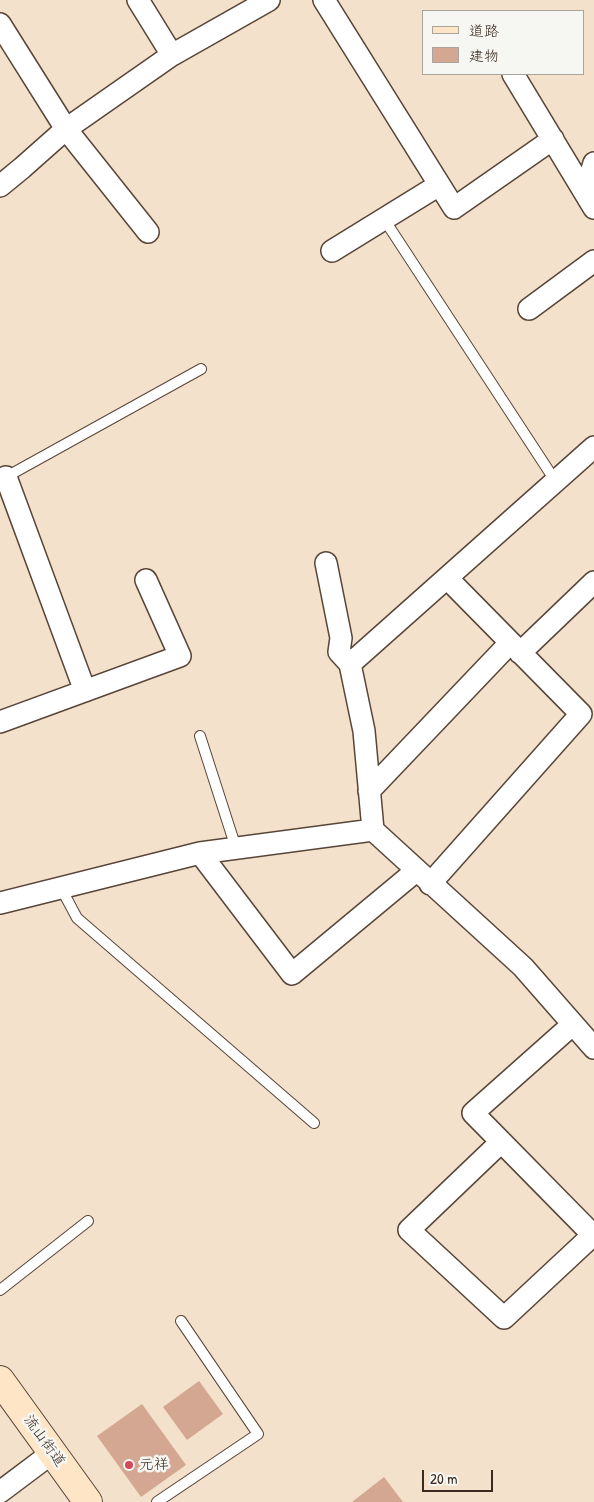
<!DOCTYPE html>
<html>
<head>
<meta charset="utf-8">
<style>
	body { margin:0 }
	#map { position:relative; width:594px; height:1502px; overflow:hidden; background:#f4e1cb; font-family:"Patrick Hand","Klee One",sans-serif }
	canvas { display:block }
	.legend { position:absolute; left:422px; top:10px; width:162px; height:65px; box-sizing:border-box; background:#f6f6f2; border:1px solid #aba49d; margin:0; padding:6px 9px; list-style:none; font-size:15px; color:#3b2a1e }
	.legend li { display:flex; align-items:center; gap:10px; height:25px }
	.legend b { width:25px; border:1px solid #aba49d }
	.scale { position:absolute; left:422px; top:1470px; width:71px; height:22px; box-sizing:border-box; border:2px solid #3b2a1e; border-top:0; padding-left:6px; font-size:15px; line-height:18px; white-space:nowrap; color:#3b2a1e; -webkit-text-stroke:4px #f6f6f2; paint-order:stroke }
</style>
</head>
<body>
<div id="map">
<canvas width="594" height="1502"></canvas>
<ul class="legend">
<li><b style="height:6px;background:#fde5c5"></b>道路</li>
<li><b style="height:14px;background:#d4a792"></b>建物</li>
</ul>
<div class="scale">20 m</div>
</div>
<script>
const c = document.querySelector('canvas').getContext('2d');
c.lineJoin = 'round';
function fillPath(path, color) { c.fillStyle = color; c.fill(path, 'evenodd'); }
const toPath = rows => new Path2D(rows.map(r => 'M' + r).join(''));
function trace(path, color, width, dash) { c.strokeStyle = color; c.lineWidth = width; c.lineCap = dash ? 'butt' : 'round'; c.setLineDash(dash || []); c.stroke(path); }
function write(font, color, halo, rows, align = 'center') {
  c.font = font + ' "Patrick Hand","Klee One",sans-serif'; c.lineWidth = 5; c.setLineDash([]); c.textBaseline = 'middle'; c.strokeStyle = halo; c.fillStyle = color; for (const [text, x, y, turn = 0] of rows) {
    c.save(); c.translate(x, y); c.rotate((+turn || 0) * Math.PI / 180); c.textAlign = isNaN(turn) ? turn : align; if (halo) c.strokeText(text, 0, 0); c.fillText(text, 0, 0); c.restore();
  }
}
fillPath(toPath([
	[199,1381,223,1414,187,1440,163,1407],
	[142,1404,186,1465,141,1497,97,1436],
	[384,1477,403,1502,352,1502]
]), '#d4a792');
const lane = toPath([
	[384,219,556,482],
	[6,477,201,369],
	[200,736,236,848],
	[61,888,77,918,314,1123],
	[0,1290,88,1221],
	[157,1502,258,1434,181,1321]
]);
const street = toPath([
	[138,0,172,55],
	[324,0,454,208,553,139],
	[0,24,66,129,148,232],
	[513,74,594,208],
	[0,186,22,168,66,129,172,55,269,0],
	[585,192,594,163],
	[332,251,439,185],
	[529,309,594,261],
	[0,480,6,477,85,691],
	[520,653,594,582],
	[350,664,594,447],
	[0,722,180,656,146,580],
	[369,791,510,643],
	[373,830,523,967,594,1048],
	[200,853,292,974,416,871],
	[430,884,581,714,447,578],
	[0,903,200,853,373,830,364,731,350,664,339,652,341,638,326,563],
	[501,1142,409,1230,504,1318,593,1235,473,1113,572,1025],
	[0,1492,52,1453]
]);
const secondary = toPath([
	[0,1380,88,1502]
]);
trace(lane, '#574538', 12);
trace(street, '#574538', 24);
trace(secondary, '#574538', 30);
trace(lane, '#fff', 10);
trace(street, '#fff', 21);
trace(secondary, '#fde5c5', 28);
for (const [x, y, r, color] of [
	[129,1465,5,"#d1495b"]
]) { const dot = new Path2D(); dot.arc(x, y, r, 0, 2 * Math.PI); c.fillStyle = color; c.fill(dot); trace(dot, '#f6f6f2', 2); }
write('15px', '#3b2a1e', '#f6f6f2', [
	["流山街道",44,1441,54]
]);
write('15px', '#3b2a1e', '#f6f6f2', [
	["元祥",139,1465]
], 'left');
</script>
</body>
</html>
